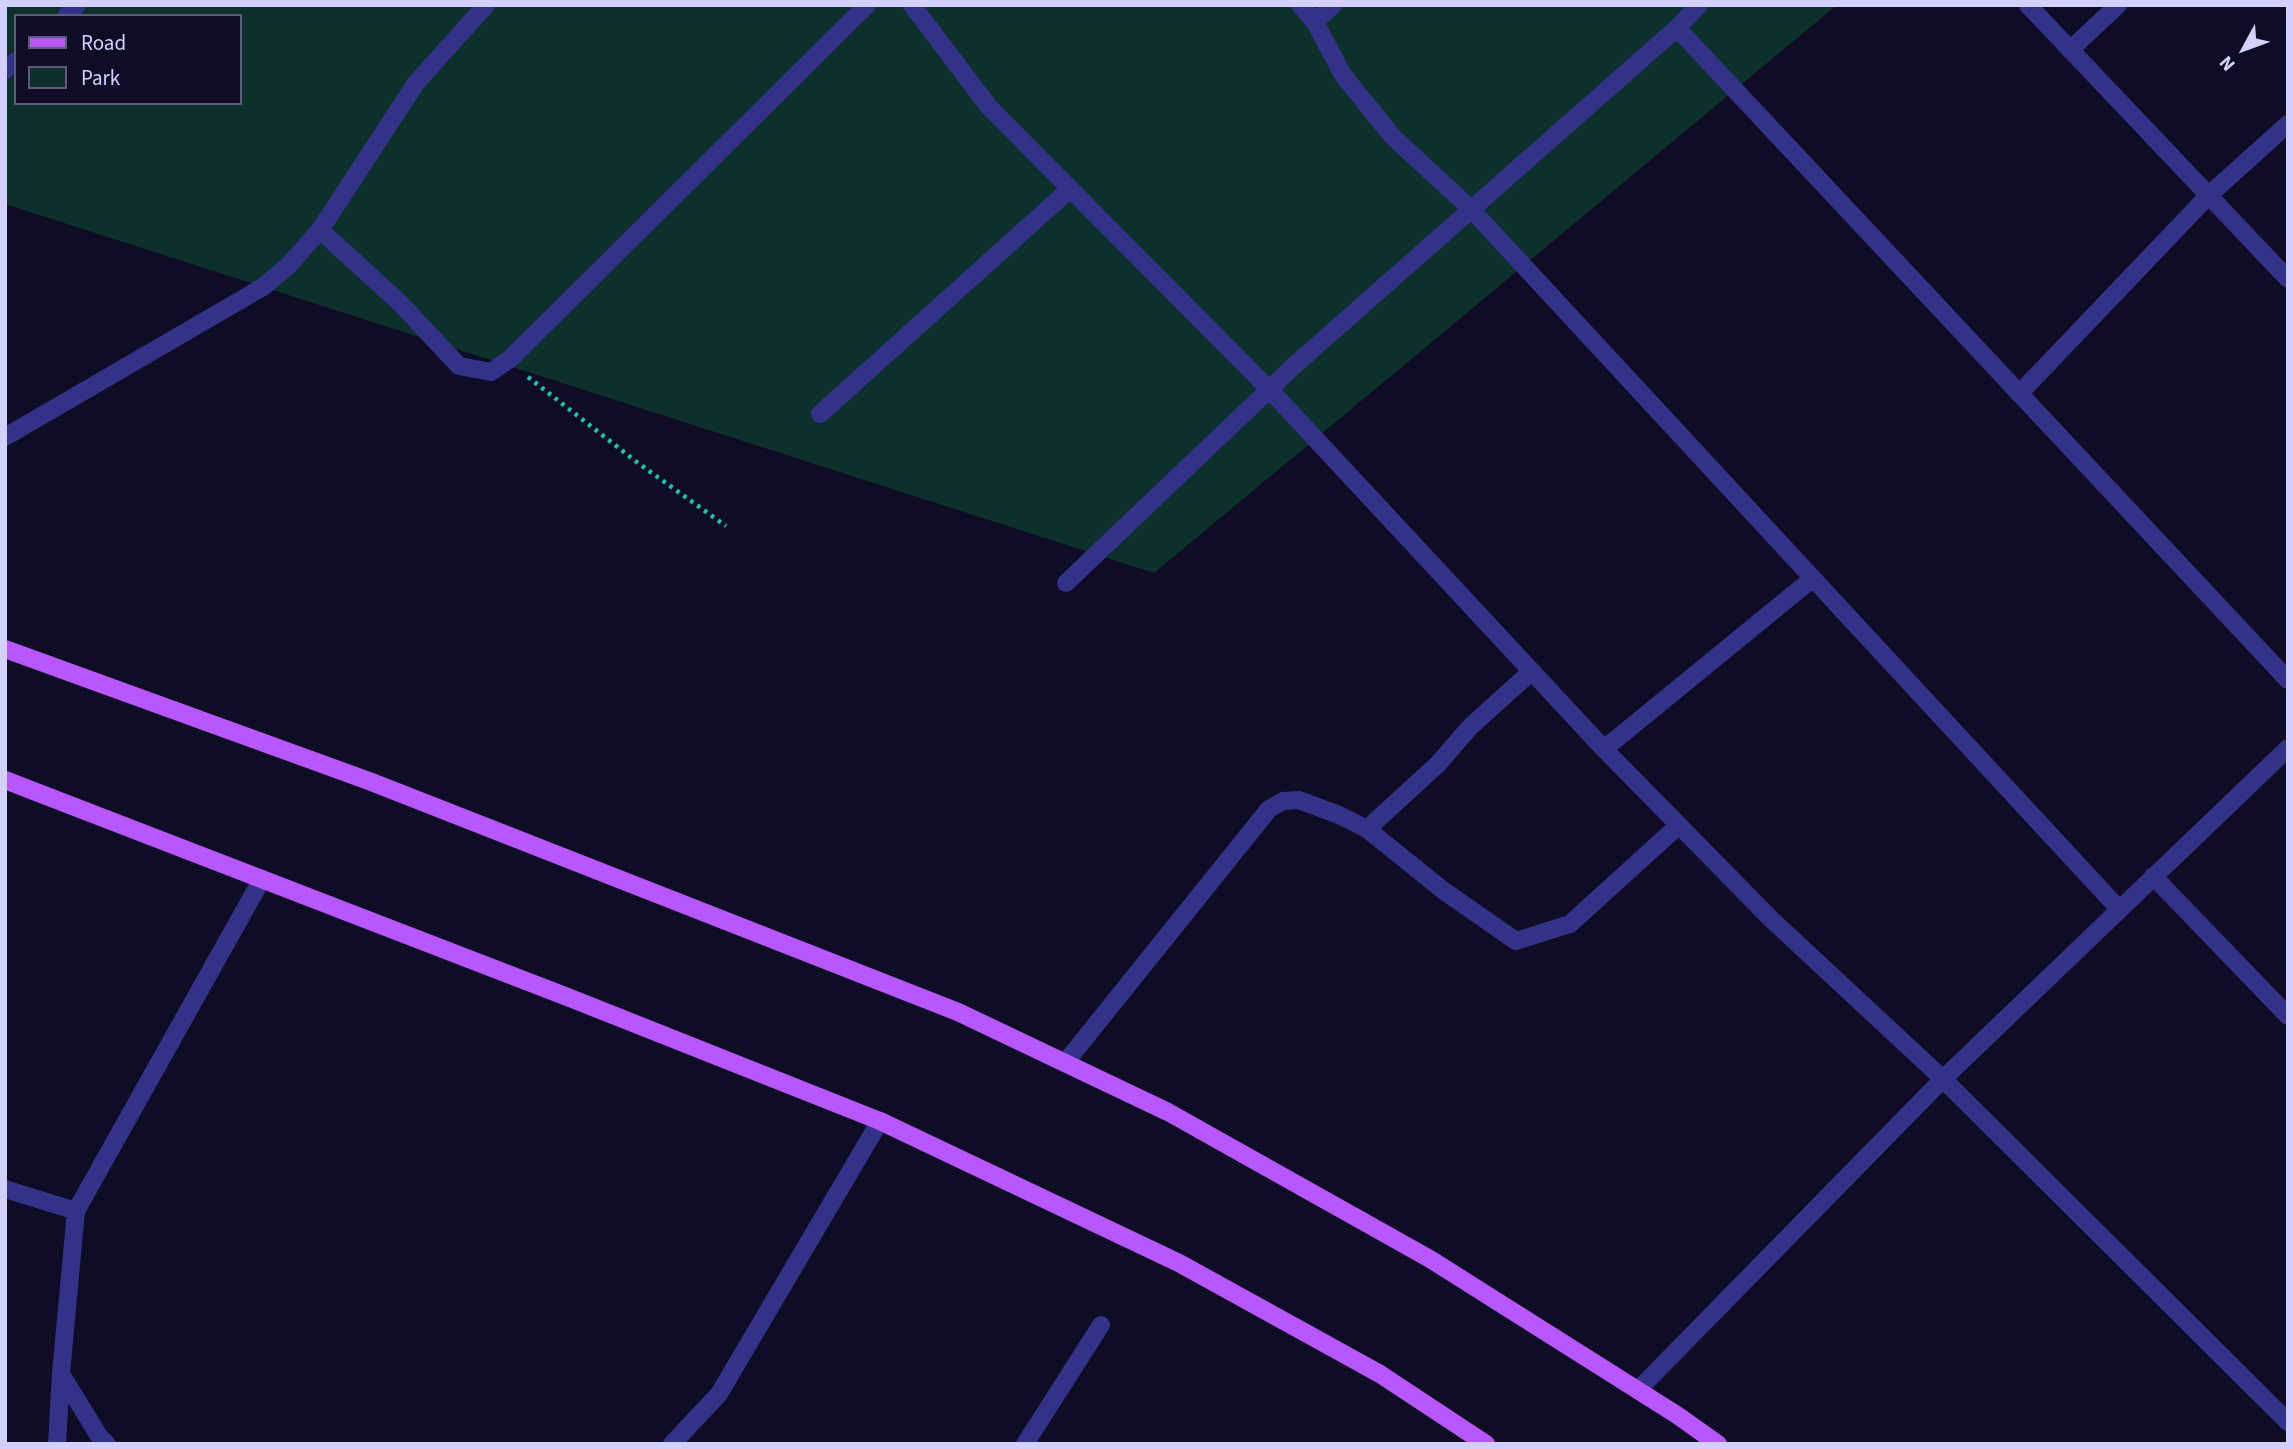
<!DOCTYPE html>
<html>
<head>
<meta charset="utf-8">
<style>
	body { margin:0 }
	#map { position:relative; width:2293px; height:1449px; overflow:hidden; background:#0f0c25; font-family:"Source Sans 3",sans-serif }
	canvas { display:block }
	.frame { position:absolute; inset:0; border:7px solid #d3d0ff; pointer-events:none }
	.legend { position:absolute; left:14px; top:14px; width:228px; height:91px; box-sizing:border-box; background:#0f0c25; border:2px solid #5d5a7c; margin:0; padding:9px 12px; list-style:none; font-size:21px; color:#d3d0ff }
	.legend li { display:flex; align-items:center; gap:14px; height:35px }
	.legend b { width:35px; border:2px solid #5d5a7c }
	.north { position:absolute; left:2209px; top:14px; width:70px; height:70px; -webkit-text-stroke:5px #0f0c25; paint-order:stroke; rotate:229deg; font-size:19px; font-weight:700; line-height:28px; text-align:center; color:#d3d0ff }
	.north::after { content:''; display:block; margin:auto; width:24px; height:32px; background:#d3d0ff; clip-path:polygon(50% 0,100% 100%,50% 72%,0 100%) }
</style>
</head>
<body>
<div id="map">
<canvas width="2293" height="1449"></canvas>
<div class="frame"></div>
<ul class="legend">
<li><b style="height:9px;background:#b857ff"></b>Road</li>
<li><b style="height:19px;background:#0e302d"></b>Park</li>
</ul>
<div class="north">N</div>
</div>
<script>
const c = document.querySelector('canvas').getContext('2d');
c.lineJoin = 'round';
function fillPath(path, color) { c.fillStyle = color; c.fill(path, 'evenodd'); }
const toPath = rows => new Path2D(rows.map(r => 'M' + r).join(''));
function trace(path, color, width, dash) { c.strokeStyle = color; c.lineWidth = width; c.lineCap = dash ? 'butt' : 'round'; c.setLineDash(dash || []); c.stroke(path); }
fillPath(toPath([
	[5,5,1837,5,1154,573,5,204],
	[16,16,240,16,240,103,16,103]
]), '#0e302d');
trace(toPath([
	[528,377,638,463,726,526]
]), '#21c2b1', 4.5, [3.5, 5]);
trace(toPath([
	[912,5,989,107,1270,390,1604,749,1771,919,1943,1079,2288,1422],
	[1300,5,1315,22,1343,75,1393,137,1471,209,2119,909],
	[2028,5,2288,279],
	[66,16,77,5],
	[1315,22,1333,5],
	[1677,28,2288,680],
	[2070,50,2118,5],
	[5,70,16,61],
	[320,230,400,303,459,366,491,372,510,359,867,5],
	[2019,394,2209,195,2288,124],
	[820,414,1070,189],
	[5,437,263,287,288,266,320,230,416,83,486,5],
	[1066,583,1297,363,1677,28,1699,5],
	[1604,749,1812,579],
	[1367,829,1444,891,1516,941,1570,924,1679,825],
	[2153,876,2288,1016],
	[1065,1063,1269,809,1283,801,1299,800,1339,815,1367,829,1438,764,1470,727,1532,671],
	[5,1189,76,1211],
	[61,1374,99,1436,107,1444],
	[1638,1390,1943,1079,2288,748],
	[57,1444,61,1373,76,1211,262,879],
	[672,1444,719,1394,880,1121],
	[1025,1444,1101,1325]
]), '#323289', 18);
trace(toPath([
	[5,649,369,781,958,1012,1168,1112,1430,1259,1677,1415,1718,1444],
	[5,780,570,998,880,1121,1179,1263,1380,1374,1486,1444]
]), '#b857ff', 18);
</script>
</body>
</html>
